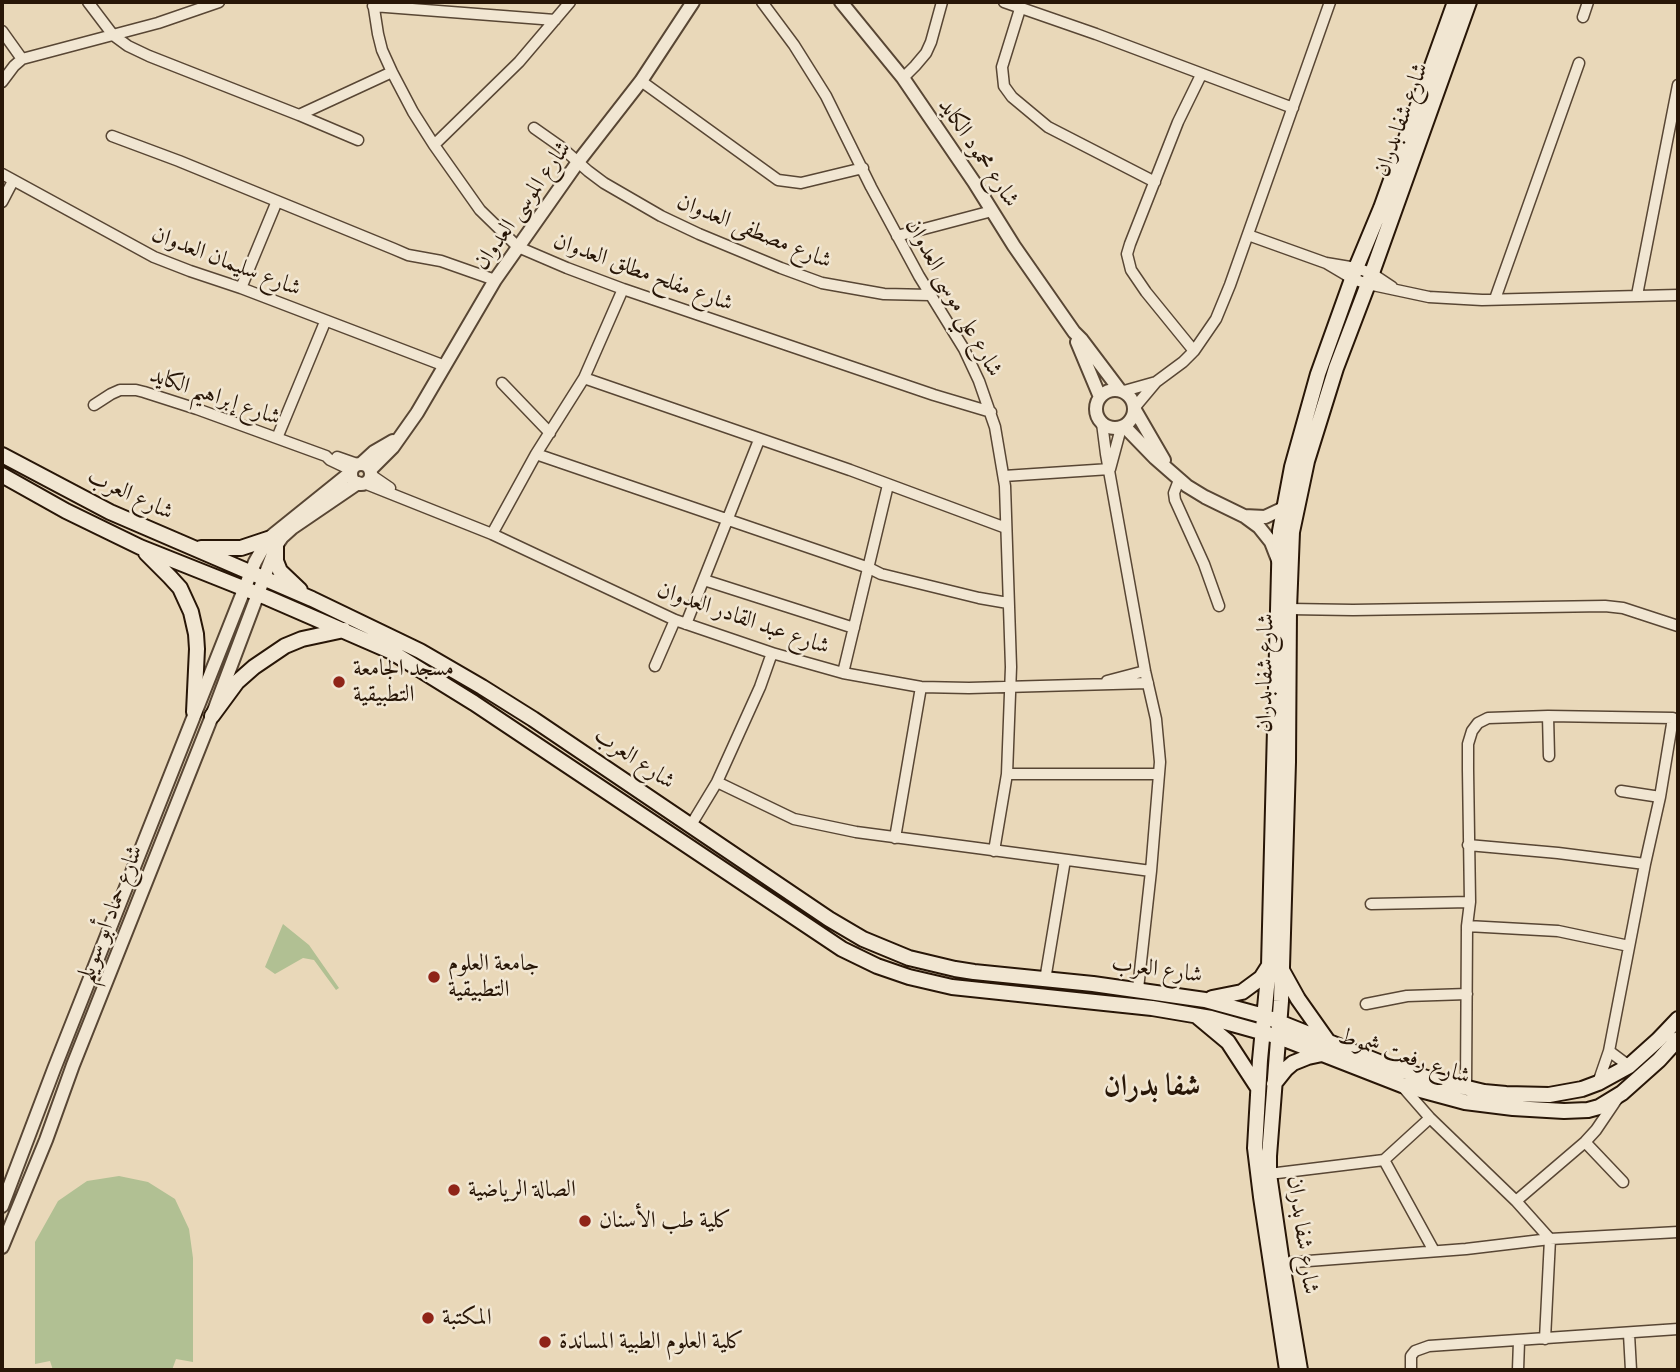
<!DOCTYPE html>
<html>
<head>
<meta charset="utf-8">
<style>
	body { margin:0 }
	#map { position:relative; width:1680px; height:1372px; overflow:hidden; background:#e9d8b9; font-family:"Gentium Book Plus",serif }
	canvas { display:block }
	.frame { position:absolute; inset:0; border:4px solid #281607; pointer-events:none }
</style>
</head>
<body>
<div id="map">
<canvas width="1680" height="1372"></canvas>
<div class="frame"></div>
</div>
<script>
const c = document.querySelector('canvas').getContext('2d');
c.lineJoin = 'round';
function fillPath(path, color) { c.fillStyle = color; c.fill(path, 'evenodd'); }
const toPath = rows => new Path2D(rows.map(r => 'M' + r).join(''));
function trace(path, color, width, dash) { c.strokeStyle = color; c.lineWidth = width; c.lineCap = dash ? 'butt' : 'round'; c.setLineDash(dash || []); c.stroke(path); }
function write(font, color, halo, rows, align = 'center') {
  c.font = font + ' "Gentium Book Plus",Amiri,serif'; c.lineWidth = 5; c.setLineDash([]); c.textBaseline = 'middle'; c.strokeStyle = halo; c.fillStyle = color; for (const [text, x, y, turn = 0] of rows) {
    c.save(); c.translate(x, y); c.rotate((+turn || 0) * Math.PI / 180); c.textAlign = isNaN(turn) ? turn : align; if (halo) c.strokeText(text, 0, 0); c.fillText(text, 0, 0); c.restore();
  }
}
fillPath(toPath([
	[283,924,309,945,339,988,336,990,314,960,303,958,275,974,265,967],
	[119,1176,148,1182,175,1199,189,1229,193,1258,193,1362,176,1359,172,1370,53,1370,50,1361,35,1364,35,1242,58,1201,87,1181]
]), '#b1c093');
const minor = toPath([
	[88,2,113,35,128,46,149,56,299,115,358,140],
	[373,2,378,34,382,50,392,72,413,112,434,145,480,210,518,247,567,268,623,289,934,395,991,412],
	[762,2,794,45,826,96,871,187,919,276,964,349,979,381,995,427,1005,486,1011,667,1007,774,994,851],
	[1004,2,1096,34,1293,108],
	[373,6,555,20],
	[1020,9,1002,67,1004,86,1012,97,1048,127,1155,182],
	[1583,17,1588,2],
	[2,31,22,59],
	[903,78,915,66,926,53,931,42,942,2],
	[641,81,778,180,801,183,863,168],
	[2,82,14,66,22,59,158,23,219,2],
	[299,115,392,72],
	[534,128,561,147,588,171,604,183,661,216,699,234,781,268,822,283,884,294,930,295],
	[112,136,179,161,394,249,408,255,441,261,495,280],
	[434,145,519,62,570,2],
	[2,174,154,257,190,271,241,288,445,366],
	[2,202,13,181],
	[1248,235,1326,263,1356,268,1371,273,1392,287],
	[897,236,992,211],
	[1326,263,1353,279,1368,284,1429,297,1482,300,1678,295],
	[241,288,277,201],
	[1637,295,1678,85],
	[1495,299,1579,63],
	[1194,351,1146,292,1131,270,1127,254,1130,244,1178,122,1201,75],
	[584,378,850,470,1006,528],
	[502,383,550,433],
	[1124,391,1156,382],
	[94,405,111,394,120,390,136,390,144,392,197,409,326,456,330,460,351,470],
	[1135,407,1156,382,1183,362,1194,351,1216,319,1230,285,1330,2],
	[1102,423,1106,454,1145,671,1156,719,1160,762,1151,871,1138,989],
	[277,438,325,322],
	[536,454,869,568,881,574,979,598,1008,603],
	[337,457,357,464],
	[1110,469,1121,428],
	[371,475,390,488],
	[1004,476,1110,469],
	[1179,480,1174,493,1175,500,1204,564,1219,606],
	[364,483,492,534,675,620,772,653,843,673,921,687,969,688,1148,683],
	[492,534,536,454,584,378,623,289],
	[704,580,854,628],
	[1289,609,1353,610,1605,606,1623,608,1678,626],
	[686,624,759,440],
	[655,666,675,620],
	[843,673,888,485],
	[1107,681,1145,671],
	[1548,716,1549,756],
	[1007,774,1159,774],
	[717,782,794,819,856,832,1151,871],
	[1621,791,1660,797],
	[691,825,717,782,760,687,772,653],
	[895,838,921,687],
	[1468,845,1558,853,1645,864],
	[1371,904,1470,902],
	[1467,926,1558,931,1629,946],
	[1045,980,1065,860],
	[1366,1004,1407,996,1467,994],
	[1609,1051,1629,1066],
	[1402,1086,1430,1118,1516,1201,1550,1239,1545,1339],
	[1466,1088,1467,926,1470,902,1468,770,1468,744,1472,731,1478,723,1488,718,1548,716,1673,718,1660,797,1645,864,1609,1051,1598,1083],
	[1585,1142,1623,1182],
	[1384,1160,1434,1251],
	[1269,1174,1384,1160,1430,1118],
	[1516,1201,1585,1142,1596,1130,1617,1099],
	[1282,1263,1466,1249,1550,1239,1678,1232],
	[1629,1334,1631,1370],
	[1411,1370,1411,1356,1415,1351,1429,1346,1678,1329],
	[1518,1370,1519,1341]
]);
const tertiary = toPath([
	[841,2,903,78,974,182,1014,246,1074,332,1082,340,1119,389],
	[1077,342,1100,397],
	'1096 409a19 19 0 1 1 38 0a19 19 0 1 1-38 0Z',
	[1135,410,1164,460],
	[1124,426,1155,458,1187,486,1205,497,1244,516,1259,527,1271,542,1278,560],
	[362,463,374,452,393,441],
	'351 474a10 10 0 1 1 20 0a10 10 0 1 1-20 0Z',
	[370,470,393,447,417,413,495,280,578,162,641,81,693,2],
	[1244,516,1265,517,1284,508],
	[2,1206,54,1069,255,562,268,539,350,473],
	[2,1247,46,1140,73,1065,212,716,276,546,282,537,292,528,358,483]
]);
const secondary = toPath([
	[2,455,110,512,312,599,420,651,482,687,533,719,829,919,863,939,909,958,955,969,974,972,1093,984,1205,1000,1264,1016,1389,1066,1430,1079,1484,1092,1506,1094,1549,1095,1582,1089,1598,1083,1629,1066,1658,1040,1678,1019],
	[2,475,66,511,140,547,268,598,390,651,474,703,842,949,877,966,909,977,952,987,1152,1008,1211,1018,1279,1037,1402,1085,1465,1102,1513,1108,1564,1111,1588,1110,1599,1107,1622,1093,1659,1060,1678,1039],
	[276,546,276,561,280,571,300,590],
	[201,548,241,548,268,539],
	[146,553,170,577,180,588,191,612,196,634,197,649,194,712],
	[212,716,237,682,254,667,285,646,302,639,344,630],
	[1283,972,1298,999,1327,1040],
	[1212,998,1242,992,1261,978,1268,967],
	[1198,1017,1228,1042,1258,1088],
	[1274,1084,1286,1069,1293,1063,1308,1057,1322,1054],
	[1287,1370,1261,1197,1255,1148,1260,1060,1269,966,1280,531,1292,467,1318,374,1356,268,1381,208,1455,2],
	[1300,1370,1282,1263,1269,1174,1269,1156,1281,1001,1288,762,1289,609,1292,532,1307,461,1336,368,1368,284,1469,2]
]);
trace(minor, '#584634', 13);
trace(tertiary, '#584634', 16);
trace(secondary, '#281607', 18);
trace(minor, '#f1e6d2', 10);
trace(tertiary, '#f1e6d2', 12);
trace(secondary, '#f1e6d2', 14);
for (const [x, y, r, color] of [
	[339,682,7,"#8f2418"],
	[434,977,7,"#8f2418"],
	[454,1190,7,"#8f2418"],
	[585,1221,7,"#8f2418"],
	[428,1318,7,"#8f2418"],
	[545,1342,7,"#8f2418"]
]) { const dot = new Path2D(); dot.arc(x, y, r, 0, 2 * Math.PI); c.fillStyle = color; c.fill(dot); trace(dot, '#f1e6d2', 2.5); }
write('23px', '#281607', '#f1e6d2', [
	["شارع شفا بدران",1402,120,-70],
	["شارع محمود الكايد",978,153,56],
	["شارع الموسى العدوان",523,206,-55],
	["شارع مصطفى العدوان",754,232,22],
	["شارع سليمان العدوان",226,262,21],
	["شارع مفلح مطلق العدوان",643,273,20],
	["شارع علي موسى العدوان",953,298,61],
	["شارع إبراهيم الكايد",215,397,19],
	["شارع العرب",130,495,25],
	["شارع عبد القادر العدوان",743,619,19],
	["شارع شفا بدران",1266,673,-89],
	["شارع العرب",634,759,34],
	["شارع حماد أبو سويلم",111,914,-69],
	["شارع العرب",1157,970,8],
	["شارع رفعت شموط",1404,1057,18],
	["شارع شفا بدران",1302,1235,82]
]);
write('23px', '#281607', '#f1e6d2', [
	["مسجد الجامعة",353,669],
	["التطبيقية",353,695],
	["جامعة العلوم",448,964],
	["التطبيقية",448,990],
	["الصالة الرياضية",468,1190],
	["كلية طب الأسنان",599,1221],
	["المكتبة",442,1318],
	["كلية العلوم الطبية المساندة",559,1342]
], 'left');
write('bold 30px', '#281607', '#f1e6d2', [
	["شفا بدران",1152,1087]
]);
</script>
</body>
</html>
